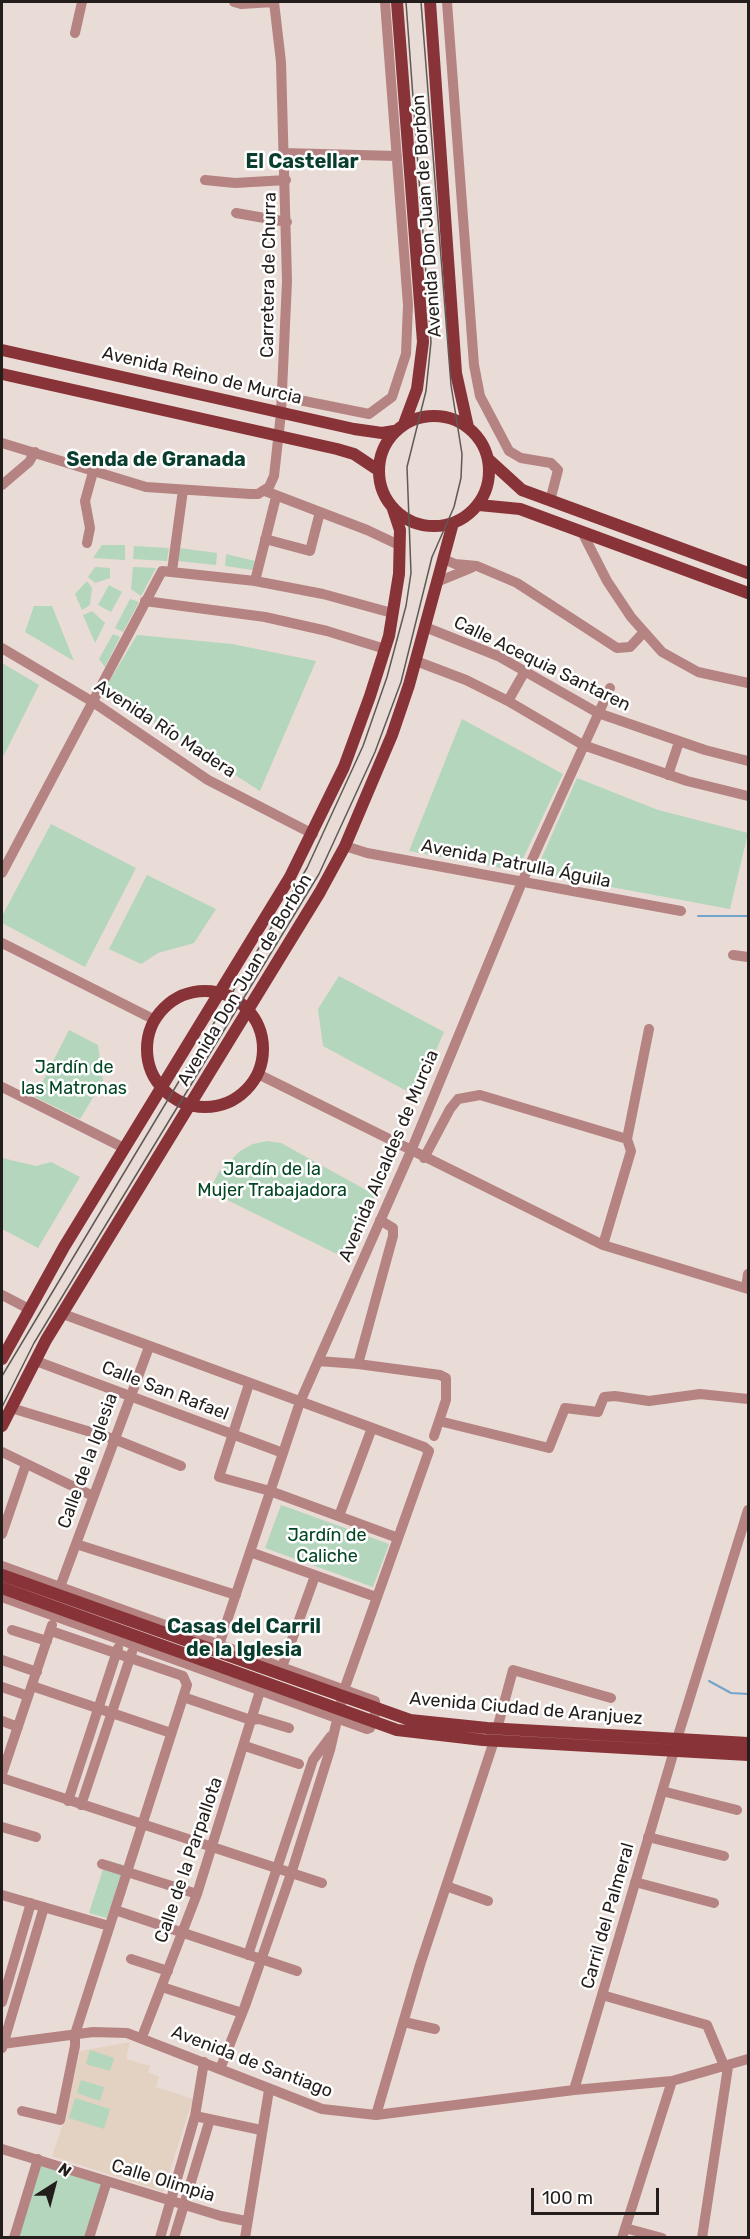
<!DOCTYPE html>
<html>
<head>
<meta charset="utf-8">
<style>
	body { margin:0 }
	#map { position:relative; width:750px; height:2239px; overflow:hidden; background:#e9dbd6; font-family:Rubik,sans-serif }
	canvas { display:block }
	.frame { position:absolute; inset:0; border:3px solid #231e1c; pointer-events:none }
	.north { position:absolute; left:24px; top:2155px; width:60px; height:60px; -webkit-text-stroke:4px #fff; paint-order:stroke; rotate:36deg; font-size:16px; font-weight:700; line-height:24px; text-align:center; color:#231e1c }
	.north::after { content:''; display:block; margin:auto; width:21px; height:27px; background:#231e1c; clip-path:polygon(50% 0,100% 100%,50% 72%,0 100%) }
	.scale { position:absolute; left:531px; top:2188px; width:128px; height:27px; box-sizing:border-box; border:3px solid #231e1c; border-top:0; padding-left:8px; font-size:18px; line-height:21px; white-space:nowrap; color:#231e1c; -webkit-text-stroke:4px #fff; paint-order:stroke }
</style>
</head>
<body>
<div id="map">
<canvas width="750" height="2239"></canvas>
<div class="frame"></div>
<div class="north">N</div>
<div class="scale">100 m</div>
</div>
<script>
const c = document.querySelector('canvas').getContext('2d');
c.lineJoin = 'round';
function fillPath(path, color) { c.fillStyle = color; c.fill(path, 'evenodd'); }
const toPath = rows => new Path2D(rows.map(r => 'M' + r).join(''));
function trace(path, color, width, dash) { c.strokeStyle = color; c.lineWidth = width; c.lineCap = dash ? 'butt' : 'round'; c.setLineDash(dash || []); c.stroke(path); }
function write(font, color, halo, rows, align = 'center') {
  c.font = font + ' Rubik,sans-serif'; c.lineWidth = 5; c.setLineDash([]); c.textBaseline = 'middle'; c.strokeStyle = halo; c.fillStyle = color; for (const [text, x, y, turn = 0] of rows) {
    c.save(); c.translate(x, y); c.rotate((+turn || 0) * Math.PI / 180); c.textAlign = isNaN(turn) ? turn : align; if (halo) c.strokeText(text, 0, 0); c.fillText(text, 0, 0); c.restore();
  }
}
fillPath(toPath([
	[130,2042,126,2059,150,2066,148,2072,159,2077,156,2087,193,2099,163,2192,52,2156,65,2119,80,2051]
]), '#e3d1c1');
fillPath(toPath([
	[102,545,125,545,125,560,93,558],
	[134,546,169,548,167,561,133,559],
	[179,548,217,553,216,565,178,561],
	[226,554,255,561,253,570,225,566],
	[95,567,110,568,110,578,95,583,88,577],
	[133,567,156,568,141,596,131,589],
	[87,581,92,588,90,605,82,610,75,594],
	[109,585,122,592,111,612,98,605],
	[130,599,139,602,123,632,115,628],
	[34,606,52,606,74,661,25,632],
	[92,611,105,623,95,643,83,615],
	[113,634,120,637,105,667,99,659],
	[137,635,232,644,316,661,260,791,104,690],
	[2,663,39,685,2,759],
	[462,719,563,774,517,871,409,851],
	[577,778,658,810,748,833,730,909,535,873],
	[51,824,136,868,85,967,2,923,2,916],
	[147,875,216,909,194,943,158,953,141,964,109,949],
	[339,976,444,1032,416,1096,323,1046,318,1009],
	[69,1030,98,1045,103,1081,80,1119,35,1097],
	[267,1141,281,1143,375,1195,349,1260,209,1191,219,1172,240,1151,253,1144],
	[2,1158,36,1166,51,1162,80,1177,38,1248,2,1229],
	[281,1505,389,1544,373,1587,265,1548],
	[106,1860,124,1865,107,1918,89,1913],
	[90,2050,114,2058,110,2071,86,2064],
	[81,2080,104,2087,100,2101,77,2093],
	[75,2098,110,2109,104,2129,69,2118],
	[38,2159,107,2181,89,2237,14,2238]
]), '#b3d6bd');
trace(toPath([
	[698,916,748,916],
	[709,1681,731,1693,748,1694]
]), '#73a4cb', 2);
trace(toPath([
	[234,2,241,4,274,2],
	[447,2,474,365,480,396,509,451,521,458,551,463,558,470,550,501],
	[75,33,82,2],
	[283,153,397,156],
	[205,180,235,183,286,180],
	[236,213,287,222],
	[299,400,369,414,392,397,406,354,408,305,385,2],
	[2,443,146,487,250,494,258,494,269,487,274,476,281,413,287,281,281,62,274,2],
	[2,485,29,462,35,452],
	[265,491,367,530,399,545],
	[582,532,607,581,631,617,662,652,698,672,748,683],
	[265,539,310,551,320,512],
	[87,543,90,528,85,501,93,472],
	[444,559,455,564,477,566,517,583,617,648,630,647,644,632],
	[172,571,183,490],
	[255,581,276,497],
	[437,582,471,568],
	[145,601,265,617,327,631,385,649],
	[425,627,498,656,598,713,705,750,748,761],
	[2,648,93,702,208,780,313,834],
	[416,661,466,680,508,701,583,745,687,781,748,796],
	[508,701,525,671],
	[668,775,679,742],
	[345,846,367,853,681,911],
	[2,873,162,571,255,581,323,594,392,613],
	[2,943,155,1020],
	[733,955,748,957],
	[258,1074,603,1245],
	[2,1087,124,1148],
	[627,1139,649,1029],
	[424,1158,450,1109,458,1099,480,1095,627,1139,631,1151,603,1245,748,1289],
	[380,1220,393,1228,393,1236,358,1364,440,1375,446,1378,446,1400,434,1436],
	[746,1288,748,1274],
	[2,1295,29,1309],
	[63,1314,424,1447,429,1451,344,1690,330,1750,291,1874,245,2006,220,2069],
	[36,1361,283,1453],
	[318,1361,358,1364],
	[249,1384,219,1477,270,1491,398,1538],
	[11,1408,114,1439,181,1466],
	[439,1421,549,1448,565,1408,598,1412,604,1397,615,1396,649,1401,700,1394,748,1399],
	[2,1452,93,1496],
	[339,1516,372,1428],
	[2,1534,26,1464],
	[76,1544,236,1595],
	[250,1552,376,1597],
	[2,1566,375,1701,376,1711,370,1728,367,1729,2,1597],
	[60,1587,149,1347],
	[12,1630,47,1641],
	[219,1645,300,1402,411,1151,522,882,610,688],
	[2,1660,37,1672],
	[282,1667,315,1576],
	[32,1686,171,1733],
	[2,1687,28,1696],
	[183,1697,251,1720,259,1719,289,1728],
	[2,1721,18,1727],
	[497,1729,513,1670,611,1698],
	[677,1739,748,1510],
	[245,1746,299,1764],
	[2,1774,52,1625],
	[2,1778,322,1883],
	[662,1791,737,1810],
	[68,1801,118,1648],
	[81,1805,132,1652],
	[2,1827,36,1837],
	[648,1837,724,1856],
	[102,1864,197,1894],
	[635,1882,714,1903],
	[446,1886,488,1901],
	[2,1895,109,1926],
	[115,1910,297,1971],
	[248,1955,313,1760,331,1736],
	[131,1959,168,1971],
	[162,1987,242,2013],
	[602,1995,707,2025,725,2068],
	[2,2002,31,1903],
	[404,2022,435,2029],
	[142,2037,197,1894,260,1691],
	[2,2044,93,2032,127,2033,322,2109,376,2115,574,2090,672,2081,748,2059],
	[2,2048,44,1907],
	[204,2062,195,2116,261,2130],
	[574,2090,674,1751],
	[22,2111,60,2120,75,2046,75,2034,187,1685,183,1676,51,1631],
	[376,2115,420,1965,494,1741],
	[2,2149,221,2216,246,2221],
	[625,2228,662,2238],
	[14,2238,38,2159],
	[89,2238,107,2181],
	[160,2238,195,2116],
	[174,2238,210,2119],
	[245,2238,269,2090],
	[622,2238,672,2081],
	[702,2238,728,2067]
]), '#b58382', 10);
trace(toPath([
	[397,2,423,342,417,389,404,424],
	[430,2,456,373,468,427],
	[2,350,354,429,382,433,394,431],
	[2,374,337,449,354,454,378,470],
	'379 471a55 55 0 1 1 110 0a55 55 0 1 1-110 0Z',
	[488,459,522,490,748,573],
	[479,505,520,509,748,593],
	'147 1049a58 58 0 1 1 116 0a58 58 0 1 1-116 0Z',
	[2,1359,64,1247,290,877,344,767,370,696,389,636,399,574,400,530,393,509],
	[2,1426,46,1340,320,892,345,846,392,735,409,685,453,523],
	[2,1575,410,1720,487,1728,748,1743],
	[2,1588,397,1730,483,1740,748,1755]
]), '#883337', 12);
trace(toPath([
	[2,1376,307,868,363,746,387,677,406,606,411,573,407,467,426,391,431,342,406,2],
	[2,1407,34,1343,319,874,375,752,401,682,432,557,454,507,461,478,462,454,451,385,421,2]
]), '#605956', 1.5);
write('18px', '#231e1c', '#fff', [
	["Avenida Don Juan de Borbón",427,216,-94],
	["Carretera de Churra",269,275,-89],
	["Avenida Reino de Murcia",202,376,13],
	["Calle Acequia Santaren",542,664,26],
	["Avenida Río Madera",165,729,33],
	["Avenida Patrulla Águila",516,864,11],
	["Avenida Don Juan de Borbón",245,980,-59],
	["Avenida Alcaldes de Murcia",389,1156,-67],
	["Calle San Rafael",165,1391,21],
	["Calle de la Iglesia",88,1461,-70],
	["Avenida Ciudad de Aranjuez",526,1709,5],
	["Calle de la Parpallota",189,1860,-71],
	["Carril del Palmeral",608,1916,-74],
	["Avenida de Santiago",252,2062,21],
	["Calle Olimpia",163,2181,17]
]);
write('18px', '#034623', '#fff', [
	["Jardín de",74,1068],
	["las Matronas",74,1089],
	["Jardín de la",272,1170],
	["Mujer Trabajadora",272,1191],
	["Jardín de",327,1536],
	["Caliche",327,1557]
]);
write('bold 20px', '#093d2d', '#fff', [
	["El Castellar",302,162],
	["Senda de Granada",156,460],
	["Casas del Carril",244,1627],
	["de la Iglesia",244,1650]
]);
</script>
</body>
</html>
